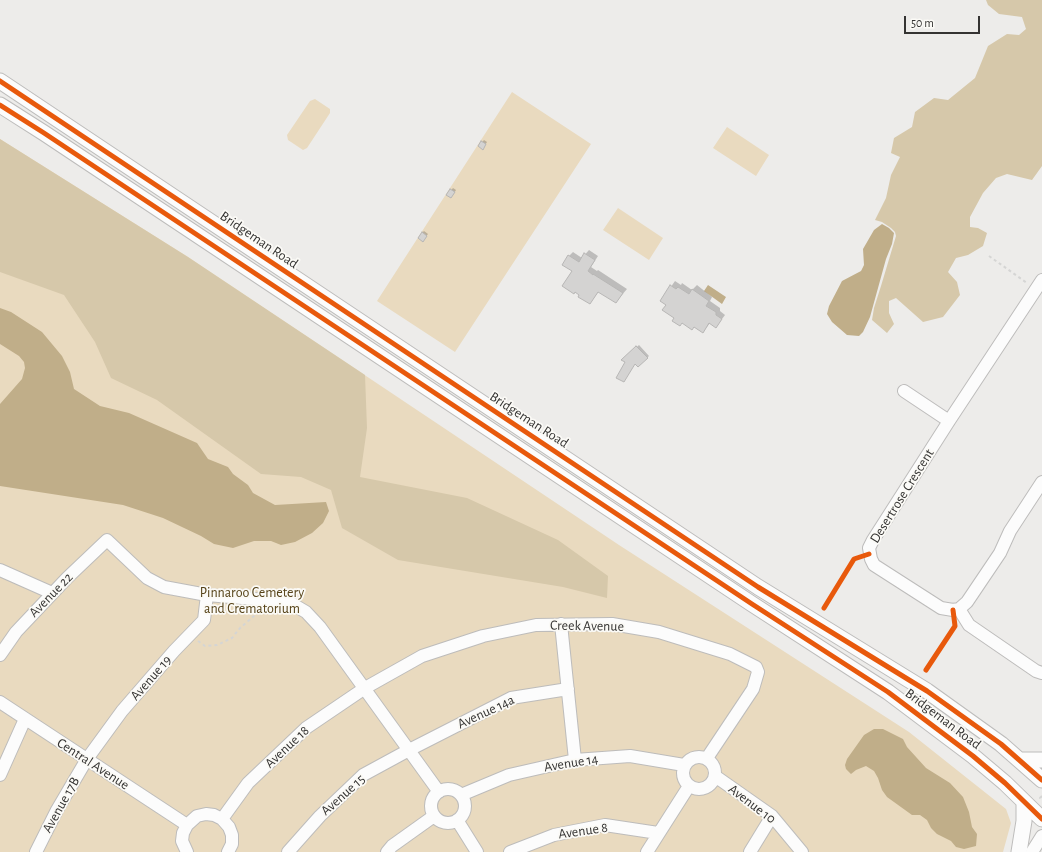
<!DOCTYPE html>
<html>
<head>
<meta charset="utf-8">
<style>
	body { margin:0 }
	#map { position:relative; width:1042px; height:852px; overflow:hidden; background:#edecea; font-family:"Alegreya Sans",sans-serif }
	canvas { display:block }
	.scale { position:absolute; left:904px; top:16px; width:76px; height:18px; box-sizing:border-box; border:2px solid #343332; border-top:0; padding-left:5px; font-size:12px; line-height:14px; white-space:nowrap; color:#343332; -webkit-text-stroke:3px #fbfaf6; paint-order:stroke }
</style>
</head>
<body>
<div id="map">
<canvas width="1042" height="852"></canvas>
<div class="scale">50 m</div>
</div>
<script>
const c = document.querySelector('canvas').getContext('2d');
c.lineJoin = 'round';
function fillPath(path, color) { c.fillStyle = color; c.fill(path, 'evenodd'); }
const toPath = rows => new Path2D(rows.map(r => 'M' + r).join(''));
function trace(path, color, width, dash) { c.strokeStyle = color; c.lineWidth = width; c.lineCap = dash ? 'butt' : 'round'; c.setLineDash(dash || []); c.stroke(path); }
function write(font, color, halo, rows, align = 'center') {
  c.font = font + ' "Alegreya Sans",sans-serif'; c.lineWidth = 3.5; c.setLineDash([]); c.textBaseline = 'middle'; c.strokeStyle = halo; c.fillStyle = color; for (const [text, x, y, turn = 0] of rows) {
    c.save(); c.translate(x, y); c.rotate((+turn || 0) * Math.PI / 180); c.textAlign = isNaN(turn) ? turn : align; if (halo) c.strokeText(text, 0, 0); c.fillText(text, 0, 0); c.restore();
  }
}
fillPath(toPath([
	[512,92,591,144,455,352,377,301],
	[315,99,330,109,330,113,307,148,303,150,288,140,287,135,310,101],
	[727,127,769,155,756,176,713,148],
	[0,139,188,257,619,545,909,732,1006,809,1011,823,1003,852,0,852],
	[618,208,663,238,649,260,603,230]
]), '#e9dabf');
fillPath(toPath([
	[986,0,1042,0,1042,166,1032,180,1007,174,996,178,983,193,970,217,970,227,978,228,987,233,983,246,968,255,956,258,948,272,957,282,960,295,943,317,923,322,896,298,889,301,889,313,894,324,887,333,872,320,874,308,881,286,896,236,895,232,891,228,882,222,875,220,886,198,891,175,900,157,891,153,894,138,912,127,915,112,934,98,948,100,975,78,988,46,1007,34,1019,35,1026,29,1022,17,999,14,988,5],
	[0,139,188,257,365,375,367,428,360,477,467,498,558,540,608,576,607,598,563,587,398,560,342,528,331,490,301,477,261,474,157,400,111,378,95,342,64,295,0,272]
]), '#d6c8aa');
fillPath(toPath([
	[882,224,889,228,894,233,892,244,886,259,870,317,863,332,859,336,847,335,832,322,827,314,829,306,842,281,861,271,864,265,863,249,874,230],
	[708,285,726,297,722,304,704,291],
	[0,308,11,312,42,332,62,356,70,372,74,389,100,406,129,413,197,443,208,459,228,467,233,474,248,485,253,493,275,505,326,502,329,511,323,523,312,533,295,542,281,545,271,541,254,541,233,548,214,544,201,536,163,518,123,505,0,486,0,404,22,379,25,368,24,362,19,356,0,344],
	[874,729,883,729,903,739,907,747,926,768,950,783,963,797,969,812,972,827,977,834,976,846,964,849,956,847,951,841,937,834,931,828,927,820,920,815,912,815,887,797,882,790,878,778,874,771,866,766,856,770,851,774,846,769,845,765,847,759,864,735]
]), '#c0ae89');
fillPath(toPath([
	[484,140,487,142,484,147,479,146],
	[453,188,456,190,453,195,448,194],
	[424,231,428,234,424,239,422,233],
	[589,250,598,256,591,267,597,271,598,270,627,289,616,302,599,291,590,303,581,295,569,256,573,252,582,258],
	[675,281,681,285,682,283,692,290,697,285,712,297,710,301,720,308,720,311,725,315,716,327,710,323,703,332,695,326,692,329,667,305,661,301],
	[639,345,649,356,638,366,635,363,627,362,623,359]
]), '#0003');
const building = toPath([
	[481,141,486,144,483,150,478,146,481,141],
	[450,189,455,192,451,198,446,195,450,189],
	[422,232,427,236,423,242,418,238,422,232],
	[584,253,595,260,588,271,593,275,593,274,623,293,616,303,598,292,590,304,578,297,579,295,575,292,574,294,562,286,572,271,562,265,568,255,579,262,584,253],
	[670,285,676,289,678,287,689,294,692,289,709,301,706,306,716,312,716,315,722,319,716,328,709,323,703,333,694,327,692,330,682,323,680,326,672,321,674,318,662,310,666,305,660,301,670,285],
	[636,346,648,358,638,367,635,364,624,382,616,378,625,362,621,360,636,346]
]);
fillPath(building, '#d4d3d2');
trace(building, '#b7b6b5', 1);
const minor = toPath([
	[1042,280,949,421,873,540,869,548,871,559,874,565,941,608,953,610,959,609,967,602,1000,553,1010,531,1042,482],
	[904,391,949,421],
	[0,570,52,593],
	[959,609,969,625,1036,671,1042,673],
	[561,624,575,760],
	[0,655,16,632,67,578,107,540,147,578,164,587,207,595,289,602,306,612,320,627,439,792],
	[0,702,187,825],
	'683 773a16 16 0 1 1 32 0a16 16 0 1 1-32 0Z',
	[0,775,25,719],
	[715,776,772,816,802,852],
	'431 806a17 17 0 1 1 34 0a17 17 0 1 1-34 0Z',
	[461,795,509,775,575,760,630,756,684,765],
	[222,819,248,783,306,728,365,688,422,656,483,636,536,625,612,624,659,632,730,654,756,667,758,672,753,689,707,758],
	[457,820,477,852],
	[36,852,57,810,87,759,122,711,174,651,204,620,207,595],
	[187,852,182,841,183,833,187,825,197,816,206,814,214,815,222,819,229,827,232,835,232,844,228,852],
	[288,852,320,816,363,775,409,750,511,698,568,689],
	[387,852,392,846,434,816],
	[510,852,554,835,605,825,658,833],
	[647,852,689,786],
	[750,852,772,816],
	[1032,852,1042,836]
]);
const major = toPath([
	[0,81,758,587,927,691,1001,744,1042,780],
	[0,105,44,133,752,604,888,692,973,756,1005,783,1042,819],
	[1020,760,1042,760],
	[1019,852,1024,821,1024,803]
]);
trace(minor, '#bdbcbb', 14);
trace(major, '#bdbcbb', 17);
trace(toPath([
	[989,256,1027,283],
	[198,641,205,646,217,645,232,638,240,628,261,610],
	[1042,796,1040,798,1042,799]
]), '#d5d5d4', 2, [3, 3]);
trace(minor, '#fcfcfc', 12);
trace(major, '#fcfcfc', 15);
trace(toPath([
	[0,81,758,587,927,691,1001,744,1042,780],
	[0,105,44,133,752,604,888,692,973,756,1005,783,1042,819],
	[824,608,854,559,869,554],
	[926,670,955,626,953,610]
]), '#e8590c', 5);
write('14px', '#343332', '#fbfaf6', [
	["Bridgeman Road",259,240,34],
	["Bridgeman Road",529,420,33],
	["Desertrose Crescent",902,496,-58],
	["Avenue 22",51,595,-46],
	["Creek Avenue",587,626,1],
	["Avenue 19",151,678,-49],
	["Avenue 14a",486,712,-25],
	["Bridgeman Road",943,719,37],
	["Avenue 18",287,747,-43],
	["Avenue 14",571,763,-9],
	["Central Avenue",93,764,33],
	["Avenue 15",343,795,-42],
	["Avenue 10",752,804,37],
	["Avenue 17B",61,805,-61],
	["Avenue 8",583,831,-8]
]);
write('14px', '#554218', '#fbfaf6', [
	["Pinnaroo Cemetery",252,593],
	["and Crematorium",252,609]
]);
</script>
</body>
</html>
